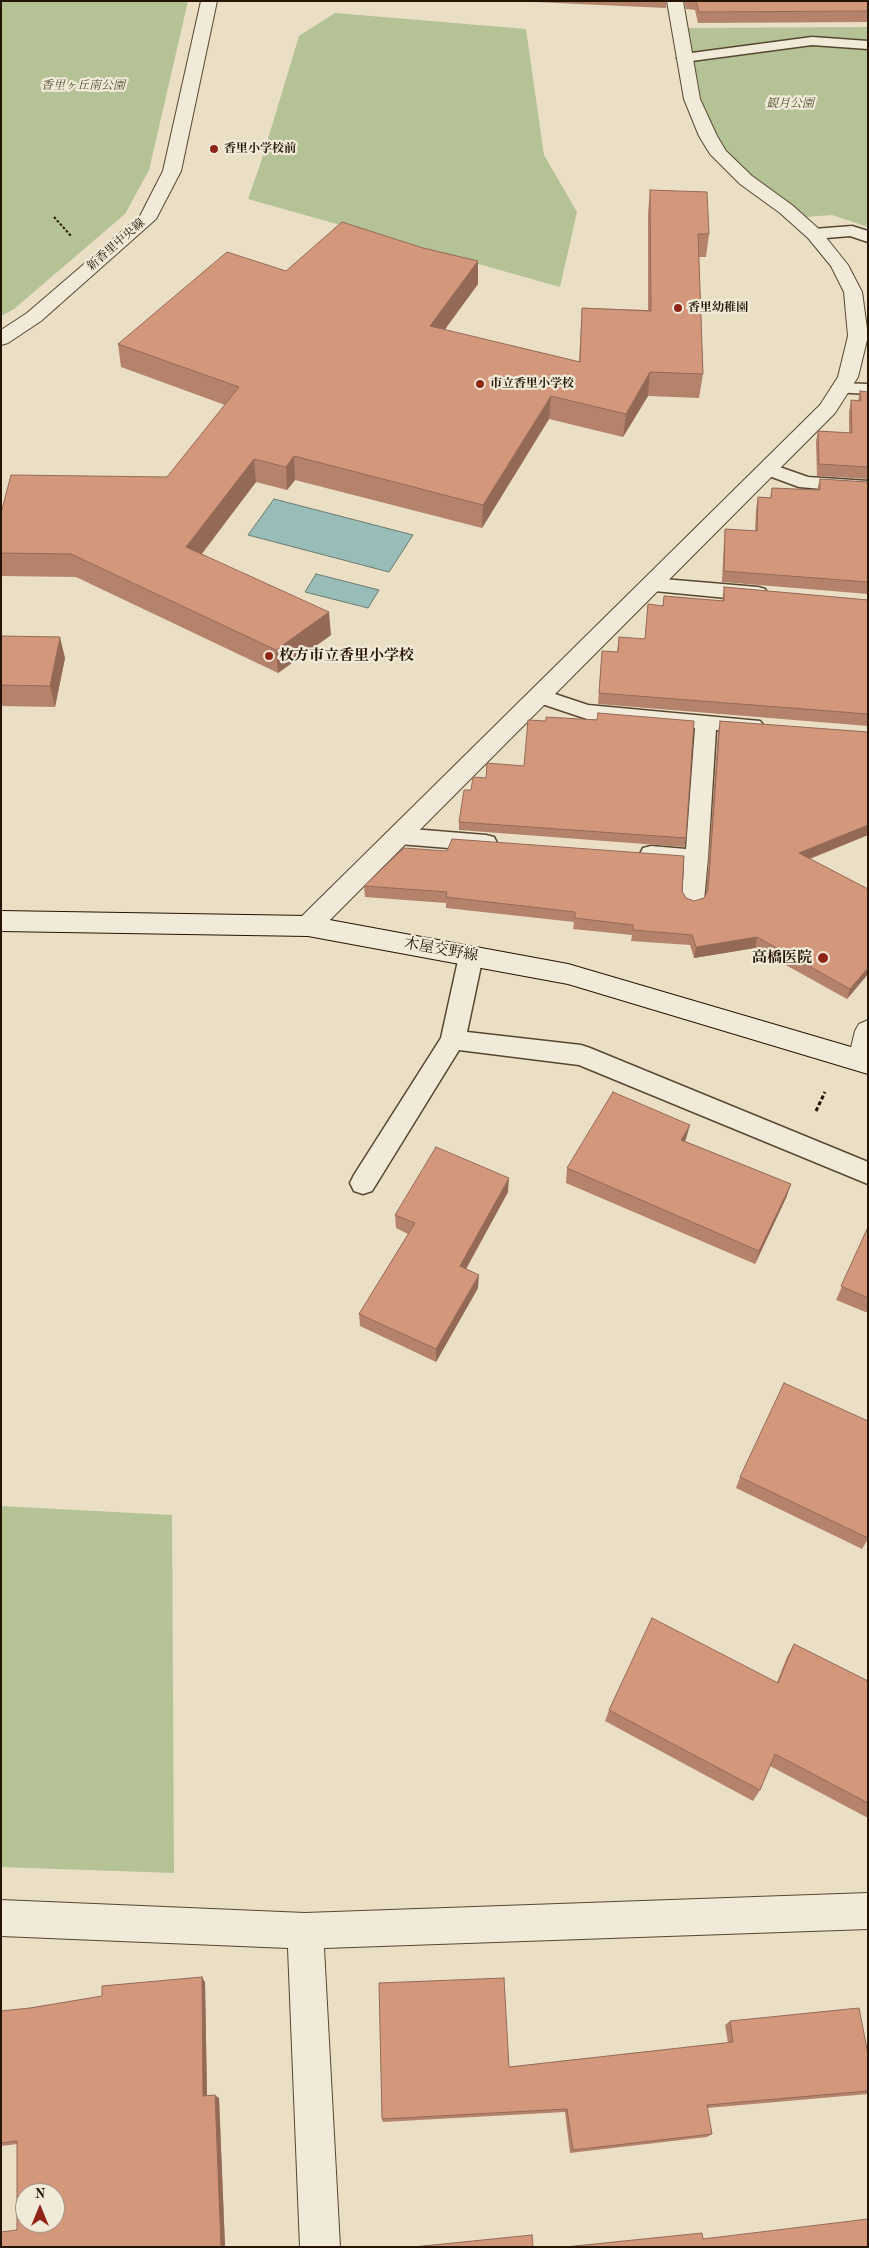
<!DOCTYPE html>
<html>
<head>
<meta charset="utf-8">
<style>
	body { margin:0 }
	#map { position:relative; width:869px; height:2248px; overflow:hidden; background:#eadfc5; font-family:"Old Standard TT",serif }
	canvas { display:block }
	.frame { position:absolute; inset:0; border:2px solid #251400; pointer-events:none }
	.north { position:absolute; left:15px; top:2183px; width:50px; height:50px; box-sizing:border-box; background:#f1ead9; border:1px solid #9f9482; border-radius:50%; rotate:0deg; font-size:14px; font-weight:700; line-height:20px; text-align:center; color:#251400 }
	.north::after { content:''; display:block; margin:auto; width:18px; height:22px; background:#8f2418; clip-path:polygon(50% 0,100% 100%,50% 72%,0 100%) }
</style>
</head>
<body>
<div id="map">
<canvas width="869" height="2248"></canvas>
<div class="frame"></div>
<div class="north">N</div>
</div>
<script>
const c = document.querySelector('canvas').getContext('2d');
c.lineJoin = 'round';
function fillPath(path, color) { c.fillStyle = color; c.fill(path, 'evenodd'); }
const toPath = rows => new Path2D(rows.map(r => 'M' + r).join(''));
function trace(path, color, width, dash) { c.strokeStyle = color; c.lineWidth = width; c.lineCap = dash ? 'butt' : 'round'; c.setLineDash(dash || []); c.stroke(path); }
function write(font, color, halo, rows, align = 'center') {
  c.font = font + ' "Old Standard TT","Noto Serif JP",serif'; c.lineWidth = 4.5; c.setLineDash([]); c.textBaseline = 'middle'; c.strokeStyle = halo; c.fillStyle = color; for (const [text, x, y, turn = 0] of rows) {
    c.save(); c.translate(x, y); c.rotate((+turn || 0) * Math.PI / 180); c.textAlign = isNaN(turn) ? turn : align; if (halo) c.strokeText(text, 0, 0); c.fillText(text, 0, 0); c.restore();
  }
}
fillPath(toPath([
	[188,1,149,170,125,214,14,309,1,316,1,2],
	[335,13,526,29,544,155,577,212,560,287,248,199,261,162,299,36],
	[868,27,868,227,832,215,806,217,754,178,728,153,717,135,701,99,688,28],
	[1,1506,172,1515,174,1873,1,1867]
]), '#b5c296');
const water = toPath([
	[274,499,413,535,389,572,248,535,274,499],
	[316,574,379,590,368,608,305,592,316,574]
]);
fillPath(water, '#98bcb8');
trace(water, '#6a796e', 1);
const service = toPath([
	[812,37,868,41,868,49,812,45,684,62,677,58,684,54,812,37],
	[852,226,868,231,868,242,850,236,814,239,808,237,806,234,808,231,814,229,852,226],
	[841,383,868,384,868,394,835,392,832,388,835,384,841,383],
	[768,463,808,477,868,481,868,493,799,487,761,473,759,469,761,465,768,463],
	[651,578,758,587,765,589,768,594,765,599,758,601,644,590,641,585,644,580,651,578],
	[540,689,588,705,760,721,764,726,760,731,753,733,716,730,708,858,704,901,701,907,693,910,685,907,682,901,684,865,651,862,643,860,640,854,643,848,651,846,686,849,695,728,587,719,533,701,530,696,533,691,540,689],
	[399,828,486,835,494,837,497,843,494,849,486,851,399,844,391,842,388,836,391,830,399,828],
	[471,947,479,950,483,956,467,1032,581,1045,590,1048,868,1162,868,1184,579,1065,459,1050,372,1191,363,1194,354,1191,350,1183,354,1175,441,1038,459,956,463,950,471,947]
]);
const minor = toPath([
	[667,1,683,1,700,99,717,136,726,151,752,176,792,205,820,230,848,265,862,292,868,336,858,377,835,413,317,933,308,936,299,933,295,926,299,919,820,405,838,377,848,336,844,292,831,266,808,238,780,213,740,184,710,154,699,136,684,99,667,1],
	[868,1020,868,1069,861,1071,852,1068,848,1060,855,1031,859,1024,868,1020],
	[868,1893,868,1929,324,1948,340,2247,300,2247,288,1948,1,1936,1,1900,305,1913,868,1893]
]);
const tertiary = toPath([
	[201,1,217,1,181,171,156,219,41,321,8,343,1,345,1,330,27,313,140,216,163,171,201,1]
]);
const secondary = toPath([
	[1,911,308,916,568,964,868,1052,868,1074,568,984,308,936,1,931,1,911]
]);
trace(service, '#564731', 3);
trace(minor, '#564731', 2);
trace(tertiary, '#564731', 2);
trace(secondary, '#251400', 2);
trace(toPath([
	[54,217,72,237]
]), '#251400', 2, [2.5, 2]);
trace(toPath([
	[816,1111,825,1092]
]), '#251400', 3, [4, 2.5]);
fillPath(service, '#f1ead9');
fillPath(minor, '#f1ead9');
fillPath(tertiary, '#f1ead9');
fillPath(secondary, '#f1ead9');
fillPath(toPath([
	[513,1,667,1,666,8],
	[684,1,868,1,868,22,698,23,695,10,686,9],
	[650,190,709,234,706,257,699,257,703,374,699,398,648,396,623,437,549,419,482,528,295,480,287,490,256,482,202,554,331,635,278,673,76,577,1,576,1,513,167,477,225,405,121,367,118,344,286,271,423,248,478,261,478,284,444,330,579,362,582,308,648,310,648,213],
	[860,391,868,392,868,479,817,476,816,442,818,431,849,433,849,412,851,400,858,401],
	[820,479,868,482,868,594,722,582,724,540,725,529,755,531,756,509,758,497,770,498,772,488,817,490],
	[724,587,868,600,868,726,598,704,602,651,617,652,619,637,645,639,648,604,663,606,664,596,722,601],
	[1,636,65,658,55,707,1,706],
	[720,721,868,732,868,835,810,859,868,889,868,974,847,999,755,948,694,958,690,945,631,941,632,935,573,929,574,922,446,908,446,903,365,897,364,886,682,891,686,898,694,901,704,898,706,893,718,732],
	[471,790,686,838,684,847,459,830,459,822],
	[686,1139,685,1141,791,1184,786,1198,755,1264,566,1183,567,1168],
	[508,1192,466,1269,478,1288,436,1362,360,1326,359,1314,408,1234,396,1228,395,1215],
	[868,1227,868,1313,836,1300],
	[868,1421,868,1539,862,1549,736,1488,740,1477],
	[794,1644,868,1681,868,1818,770,1766,760,1790,753,1801,605,1721,609,1710,777,1682,787,1657],
	[205,1982,207,2096,219,2098,225,2247,1,2247,17,2230,17,2144,1,2146,1,2011,30,2008],
	[730,2021,868,2054,868,2094,707,2108,712,2134,707,2137,570,2153,565,2112,383,2122,382,2119,509,2067,728,2043,725,2025]
]), '#b5836b');
fillPath(toPath([
	[478,261,478,284,430,350,430,326],
	[650,372,648,396,623,437,626,414],
	[551,396,549,419,482,528,483,505],
	[294,456,295,480,287,490,286,467],
	[254,459,256,482,189,570,186,547],
	[329,612,331,635,278,673,276,650],
	[60,637,65,658,55,707,50,686],
	[868,825,868,835,796,864,799,853],
	[757,937,755,948,694,958,696,947],
	[868,968,868,974,847,999,850,989],
	[690,1125,686,1139,678,1154,681,1140],
	[509,1178,508,1192,460,1280,460,1266],
	[791,1184,786,1198,755,1264,759,1251],
	[479,1275,478,1288,436,1362,436,1349],
	[202,1977,205,1982,207,2100,203,2096],
	[215,2095,219,2098,225,2247,221,2247]
]), '#946a57');
const building = toPath([
	[696,1,868,1,868,11,699,12,696,1],
	[650,190,707,192,709,234,698,234,703,374,650,372,626,414,551,396,483,505,294,456,286,467,254,459,186,547,329,612,276,650,71,554,1,553,1,513,11,475,167,477,239,387,118,344,227,252,286,271,342,222,423,248,478,261,430,326,580,362,582,308,651,311,650,190],
	[860,391,868,392,868,467,819,464,818,431,852,433,851,400,861,401,860,391],
	[820,479,868,482,868,582,724,571,725,529,757,531,758,497,771,498,772,488,820,490,820,479],
	[724,587,868,600,868,714,599,693,602,651,618,652,619,637,645,639,648,604,663,606,664,596,724,601,724,587],
	[1,636,60,637,50,686,1,685,1,636],
	[598,713,694,721,686,838,459,822,464,790,471,790,473,777,486,778,487,763,524,766,528,720,546,721,546,717,597,720,598,713],
	[720,721,868,732,868,825,799,853,868,889,868,968,850,989,757,937,696,947,692,935,633,930,633,925,575,918,575,912,446,897,447,892,364,886,404,848,447,851,452,839,684,856,682,891,686,898,694,901,704,898,708,890,720,721],
	[613,1092,690,1125,681,1140,791,1184,759,1251,567,1168,613,1092],
	[436,1147,509,1178,460,1266,479,1275,436,1349,359,1314,415,1223,395,1215,436,1147],
	[868,1227,868,1298,841,1286,868,1227],
	[784,1383,868,1421,868,1538,740,1477,784,1383],
	[652,1618,778,1683,794,1644,868,1681,868,1803,775,1754,760,1790,609,1710,652,1618],
	[202,1977,203,2096,215,2095,221,2247,1,2247,1,2232,17,2230,17,2141,1,2143,1,2011,30,2008,102,1996,102,1986,202,1977],
	[25,2193,55,2193,55,2223,25,2223,25,2193],
	[504,1978,509,2067,733,2042,730,2021,859,2008,868,2054,868,2091,707,2105,712,2134,573,2150,567,2109,382,2119,379,1983,504,1978],
	[868,2219,868,2247,565,2247,702,2233,703,2239,868,2219],
	[532,2235,533,2247,413,2247,532,2235]
]);
fillPath(building, '#d3987c');
trace(building, '#946a57', 1);
for (const [x, y, r, color] of [
	[214,149,5,"#8f2418"],
	[678,308,5,"#8f2418"],
	[480,384,5,"#8f2418"],
	[269,656,5,"#8f2418"],
	[823,958,6,"#8f2418"]
]) { const dot = new Path2D(); dot.arc(x, y, r, 0, 2 * Math.PI); c.fillStyle = color; c.fill(dot); trace(dot, '#f1ead9', 2); }
write('italic 12px', '#575134', '#f1ead9', [
	["香里ヶ丘南公園",83,86],
	["観月公園",790,104]
]);
write('bold 12px', '#251400', '#f1ead9', [
	["香里小学校前",224,149],
	["香里幼稚園",688,308],
	["市立香里小学校",490,384]
], 'left');
write('12px', '#251400', '#f1ead9', [
	["新香里中央線",116,245,-41]
]);
write('bold 15px', '#251400', '#f1ead9', [
	["枚方市立香里小学校",279,656],
	["高橋医院",812,958,"right"]
], 'left');
write('15px', '#251400', '#f1ead9', [
	["木屋交野線",441,950,10]
]);
</script>
</body>
</html>
